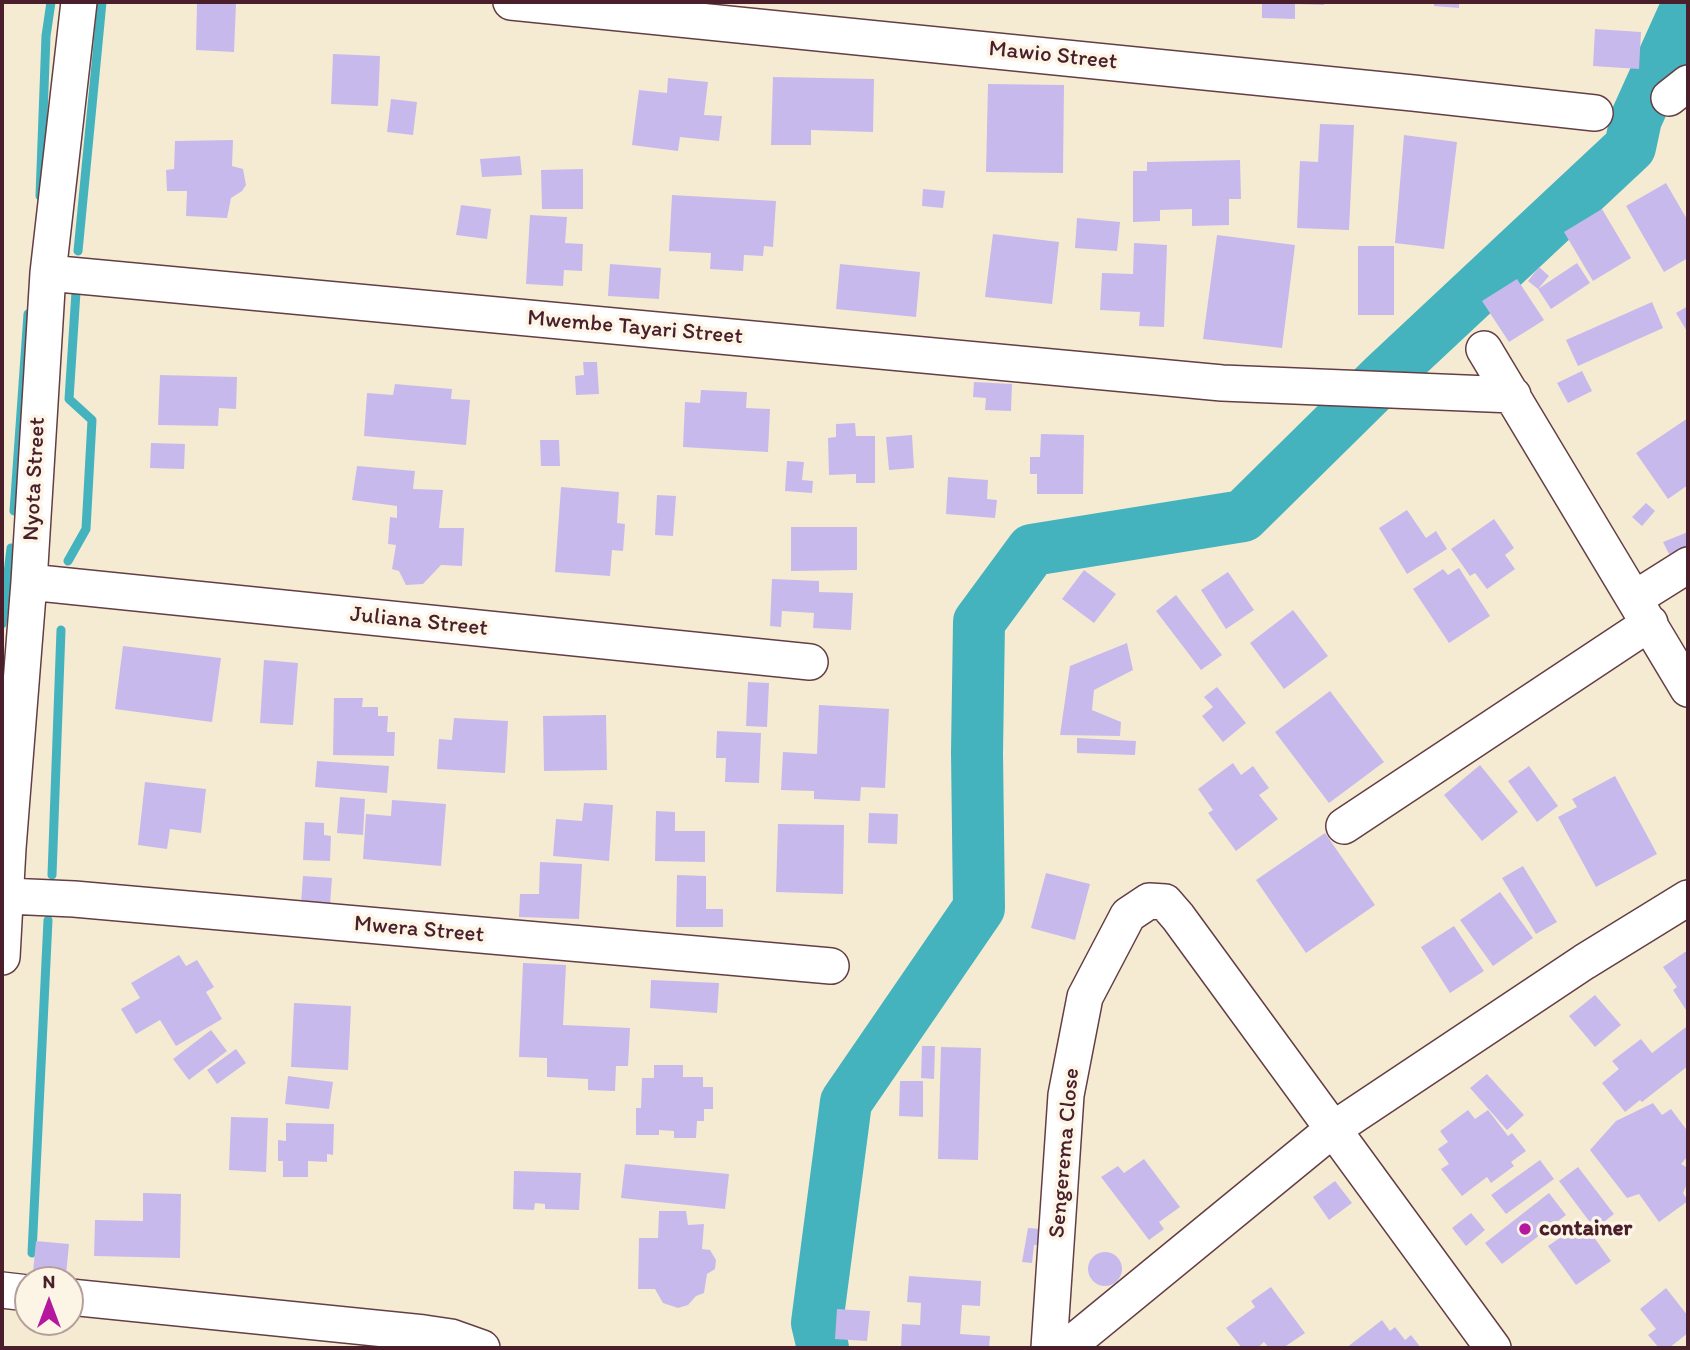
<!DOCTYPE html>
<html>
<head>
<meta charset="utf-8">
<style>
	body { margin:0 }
	#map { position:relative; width:1690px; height:1350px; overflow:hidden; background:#f5ebd3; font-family:Itim,sans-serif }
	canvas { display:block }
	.frame { position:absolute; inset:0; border:4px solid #4a1f2b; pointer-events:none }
	.north { position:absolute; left:14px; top:1266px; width:70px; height:70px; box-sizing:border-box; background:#fcf5e5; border:2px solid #b59f9b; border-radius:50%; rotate:0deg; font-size:19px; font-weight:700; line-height:28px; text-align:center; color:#4a1f2b }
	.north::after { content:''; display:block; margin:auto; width:24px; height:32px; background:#b5179e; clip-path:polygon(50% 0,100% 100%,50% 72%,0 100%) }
</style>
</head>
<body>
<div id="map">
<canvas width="1690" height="1350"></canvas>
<div class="frame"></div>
<div class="north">N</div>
</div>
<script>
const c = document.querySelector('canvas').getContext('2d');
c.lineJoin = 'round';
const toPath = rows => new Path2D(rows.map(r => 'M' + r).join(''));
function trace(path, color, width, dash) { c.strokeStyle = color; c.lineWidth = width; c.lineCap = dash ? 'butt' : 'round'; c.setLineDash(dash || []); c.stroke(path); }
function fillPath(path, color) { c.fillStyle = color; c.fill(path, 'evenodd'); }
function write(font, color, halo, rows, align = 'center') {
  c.font = font + ' Itim,sans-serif'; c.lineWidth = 7; c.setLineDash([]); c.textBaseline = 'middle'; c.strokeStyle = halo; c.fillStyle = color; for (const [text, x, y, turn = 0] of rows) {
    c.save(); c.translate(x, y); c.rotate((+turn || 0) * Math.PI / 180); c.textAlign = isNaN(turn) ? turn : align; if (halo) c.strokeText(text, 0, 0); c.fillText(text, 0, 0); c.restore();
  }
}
trace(toPath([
	[40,196,46,36,51,2],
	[78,251,102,2],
	[14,511,28,314],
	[68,561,86,529,92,420,69,399,76,292],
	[2,624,11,548],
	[52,875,61,630],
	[32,1253,48,920]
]), '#44b3be', 9);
trace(toPath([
	[823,1348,817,1323,846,1102,979,908,977,753,979,622,1032,550,1243,516,1383,378,1630,147,1636,119,1688,4]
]), '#44b3be', 52);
fillPath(toPath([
	[197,2,236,3,234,52,196,50],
	[1262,2,1324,2,1324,5,1295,4,1295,19,1262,18],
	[1434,2,1459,2,1459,8,1434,6],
	[1595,29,1641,32,1639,69,1593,66],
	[333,54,380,56,378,106,331,104],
	[773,77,874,79,873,132,811,130,811,145,771,145],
	[668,78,708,82,704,115,722,116,719,141,680,137,678,151,632,145,639,90,667,93],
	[988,84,1064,85,1063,173,986,172],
	[391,99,417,102,413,135,387,132],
	[1320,124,1354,125,1349,230,1297,228,1300,161,1318,162],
	[1404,135,1457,142,1444,249,1395,243],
	[233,140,232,166,243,169,246,185,242,191,231,198,227,218,186,216,187,191,167,191,166,170,174,169,175,141],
	[520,156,522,175,482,177,480,159],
	[1240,160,1241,199,1229,199,1229,225,1192,226,1192,209,1160,210,1160,221,1133,222,1133,171,1147,171,1147,162],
	[583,169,583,209,542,209,541,170],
	[1666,183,1688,221,1688,258,1664,272,1626,206],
	[923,189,945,191,943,208,922,206],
	[672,195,776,201,773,247,764,246,763,256,744,255,743,271,710,269,711,253,669,251],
	[461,205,491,209,487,239,456,235],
	[1602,209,1631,258,1593,281,1564,232],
	[530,215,567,217,565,243,583,244,582,271,564,270,563,286,526,284],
	[1077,218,1120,222,1117,251,1075,248],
	[993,234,1059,242,1052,304,985,297],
	[1217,235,1295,245,1282,348,1203,339],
	[1134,243,1167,245,1164,327,1139,326,1140,312,1100,310,1102,273,1133,274],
	[1358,246,1394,246,1394,315,1358,315],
	[1577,263,1590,283,1551,309,1538,289],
	[610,264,661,268,659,299,608,296],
	[840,264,920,272,916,317,836,309],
	[1539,267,1549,276,1538,289,1528,281],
	[1517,279,1544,320,1509,342,1482,301],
	[1652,302,1663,328,1578,366,1566,340],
	[1688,306,1688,333,1676,313],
	[583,362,597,362,599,394,576,395,575,376,584,375],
	[1582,371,1592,391,1568,403,1557,383],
	[160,375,237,377,236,409,219,408,218,426,158,425],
	[974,382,1012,384,1011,411,985,410,986,398,973,397],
	[395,384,452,389,451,399,470,400,466,445,364,436,367,393,393,395],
	[701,390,747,392,746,408,770,409,768,452,683,447,685,402,700,403],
	[1688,418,1688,485,1668,499,1636,453],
	[855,423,856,436,875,436,875,483,856,483,856,474,829,475,828,438,836,437,836,424],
	[1041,434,1084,435,1083,494,1037,494,1037,474,1030,474,1030,457,1040,457],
	[912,435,914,468,889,470,886,437],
	[540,440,559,440,560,466,541,466],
	[151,443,185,444,184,469,150,468],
	[787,461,804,462,802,480,813,481,812,493,785,491],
	[357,466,415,471,413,489,443,490,439,528,464,528,462,566,441,565,423,584,406,585,399,571,392,569,396,545,388,544,390,517,397,518,397,506,352,500],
	[948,477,988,480,987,499,997,500,995,518,946,514],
	[561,487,619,492,617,523,625,524,623,551,612,550,610,576,555,572],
	[657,495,676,496,673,536,655,535],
	[1646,503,1655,511,1642,526,1632,517],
	[1407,510,1426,538,1436,531,1447,549,1407,574,1379,528],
	[1494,519,1514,548,1505,555,1515,569,1487,589,1475,573,1470,576,1451,549],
	[791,527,857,527,857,570,791,571],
	[1688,532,1688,546,1669,554,1663,542],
	[1459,568,1490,616,1449,643,1413,589,1443,569,1448,575],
	[1084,570,1116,594,1094,623,1062,599],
	[1228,572,1254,610,1226,629,1201,590],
	[772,579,819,581,819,592,853,593,851,630,813,628,814,613,782,611,781,627,770,626],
	[1176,595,1222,655,1201,670,1156,611],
	[1293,610,1328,656,1284,689,1250,643],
	[1127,643,1133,670,1094,690,1092,710,1121,722,1120,736,1060,735,1070,666],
	[123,646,221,658,212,722,115,709],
	[264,660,298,663,293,725,260,723],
	[748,682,769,683,767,727,746,726],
	[1217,687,1246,723,1223,742,1202,716,1213,707,1204,697],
	[1330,691,1384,762,1329,803,1275,732],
	[334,698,363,698,362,707,378,707,378,716,388,716,387,732,395,732,394,756,333,755],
	[819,705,889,709,885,788,861,787,860,801,814,799,814,791,781,790,783,752,817,754],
	[606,715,607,770,544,771,543,716],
	[454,718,508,721,505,773,437,769,439,739,452,740],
	[717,731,761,733,759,783,725,782,726,758,716,758],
	[1077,738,1136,741,1135,755,1077,753],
	[317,761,389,766,387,793,315,787],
	[1233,763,1241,775,1253,766,1269,788,1259,795,1278,819,1236,851,1208,813,1213,810,1198,789],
	[1480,765,1518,812,1482,841,1444,795],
	[1529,766,1558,806,1537,822,1508,781],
	[1615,776,1657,854,1596,887,1558,817,1577,807,1572,799],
	[145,782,206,789,201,833,170,829,167,849,138,845],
	[340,797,365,799,363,835,337,833],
	[392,800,446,804,441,866,363,859,366,814,391,816],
	[584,803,613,805,609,861,553,856,556,819,582,821],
	[656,811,675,812,675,831,705,831,705,862,655,861],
	[869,813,898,814,897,844,868,843],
	[305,822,324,823,324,835,331,836,330,861,303,860],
	[778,824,844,825,843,894,776,892],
	[1325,833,1375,905,1306,953,1256,880],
	[540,862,582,864,579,919,519,917,520,894,539,894],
	[1523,866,1557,922,1536,934,1502,878],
	[1046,873,1090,884,1075,940,1031,928],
	[677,875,706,876,706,909,723,909,723,927,676,927],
	[303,876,332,878,330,905,301,903],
	[1500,892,1533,938,1493,966,1460,920],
	[1454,926,1484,971,1450,993,1421,947],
	[1688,950,1688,1013,1673,990,1677,987,1663,967],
	[179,955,186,966,197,960,214,987,206,992,222,1019,176,1046,160,1020,136,1034,121,1009,140,998,131,983],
	[523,963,566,965,563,1025,630,1028,628,1066,616,1066,615,1091,588,1090,588,1079,547,1077,547,1058,519,1057],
	[651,980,719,983,717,1013,650,1008],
	[1595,995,1621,1025,1595,1047,1569,1016],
	[294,1003,351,1006,348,1070,291,1067],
	[1686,1027,1688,1030,1688,1066,1642,1102,1640,1100,1625,1112,1602,1083,1619,1069,1612,1061,1641,1039,1652,1053],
	[211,1030,227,1051,189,1080,173,1059],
	[922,1046,935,1046,934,1079,921,1078],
	[941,1047,981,1048,978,1160,938,1159],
	[236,1049,246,1063,217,1084,207,1070],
	[654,1065,683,1065,683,1077,703,1077,703,1087,713,1087,713,1109,704,1109,704,1121,697,1121,696,1138,674,1138,674,1131,659,1130,659,1135,636,1135,636,1108,641,1108,642,1078,654,1078],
	[1487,1074,1524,1115,1507,1130,1470,1088],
	[288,1076,333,1082,329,1109,285,1104],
	[900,1081,923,1081,923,1117,899,1116],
	[1653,1103,1662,1115,1671,1109,1686,1129,1688,1145,1688,1156,1681,1164,1688,1168,1688,1182,1683,1193,1688,1201,1659,1222,1639,1194,1627,1198,1590,1150,1616,1121],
	[1468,1110,1475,1119,1488,1110,1508,1136,1512,1133,1526,1151,1511,1162,1514,1166,1491,1183,1487,1177,1462,1196,1441,1169,1449,1164,1438,1149,1448,1142,1440,1131],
	[231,1117,268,1118,266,1172,229,1170],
	[286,1123,334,1124,333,1155,327,1154,327,1162,308,1161,308,1177,283,1177,283,1161,278,1161,278,1140,286,1141],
	[1144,1159,1180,1207,1159,1222,1164,1229,1149,1240,1101,1177,1118,1166,1124,1173],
	[1540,1160,1554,1179,1506,1214,1491,1195],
	[625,1164,729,1174,725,1209,621,1198],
	[1578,1167,1614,1214,1595,1229,1559,1181],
	[514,1171,581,1173,579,1210,545,1209,545,1204,535,1203,534,1210,513,1209],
	[1335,1181,1352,1203,1329,1220,1313,1197],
	[143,1193,181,1194,180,1258,94,1256,95,1220,143,1221],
	[1549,1193,1566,1215,1502,1264,1485,1243],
	[659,1211,686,1211,688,1225,704,1224,702,1249,710,1250,716,1260,715,1269,707,1274,704,1293,696,1296,688,1305,678,1308,663,1303,655,1289,638,1289,639,1238,658,1238],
	[1471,1213,1485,1230,1466,1246,1452,1228],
	[1583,1222,1611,1261,1576,1285,1548,1246],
	[1028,1228,1042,1229,1040,1245,1034,1245,1032,1263,1022,1262],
	[36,1241,69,1244,66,1275,33,1272],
	'1088 1269a17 17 0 1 1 34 0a17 17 0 1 1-34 0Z',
	[909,1276,981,1281,980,1306,962,1305,960,1334,990,1336,989,1348,901,1348,902,1324,920,1325,921,1303,907,1302],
	[1271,1287,1305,1333,1283,1348,1269,1348,1264,1342,1257,1348,1242,1348,1226,1328,1255,1307,1251,1301],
	[1666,1288,1688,1316,1688,1333,1669,1348,1659,1348,1648,1335,1656,1329,1640,1309],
	[837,1309,870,1311,867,1341,835,1339],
	[1382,1320,1390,1331,1395,1327,1405,1340,1411,1335,1421,1348,1346,1348]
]), '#c8b9ed');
const minor = toPath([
	[511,2,1413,93,1595,113],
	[1669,98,1688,83],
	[48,273,1222,383,1513,395],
	[1484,349,1688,689],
	[29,582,810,662],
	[1634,599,1688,565],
	[1344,826,1650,623],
	[7,896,74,899,831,966],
	[2,957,8,848,29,582,48,273,79,2],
	[2,1290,28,1293],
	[70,1297,424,1333,451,1337,482,1348],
	[1049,1348,1066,1095,1085,997,1128,915,1149,901,1165,902,1178,917,1493,1348],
	[1066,1348,1332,1130,1584,962,1688,898]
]);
trace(minor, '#643e44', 38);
trace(minor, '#fff', 35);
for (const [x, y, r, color] of [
	[1525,1229,7,"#b5179e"]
]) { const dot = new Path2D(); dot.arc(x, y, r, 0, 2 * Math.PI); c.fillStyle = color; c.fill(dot); trace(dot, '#fcf5e5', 2.5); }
write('23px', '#4a1f2b', '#fcf5e5', [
	["Mawio Street",1053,56,6],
	["Mwembe Tayari Street",635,328,5],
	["Nyota Street",35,479,-87],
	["Juliana Street",419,622,6],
	["Mwera Street",419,930,5],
	["Sengerema Close",1065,1153,-85]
]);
write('bold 23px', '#4a1f2b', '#fcf5e5', [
	["container",1539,1229]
], 'left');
</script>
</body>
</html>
